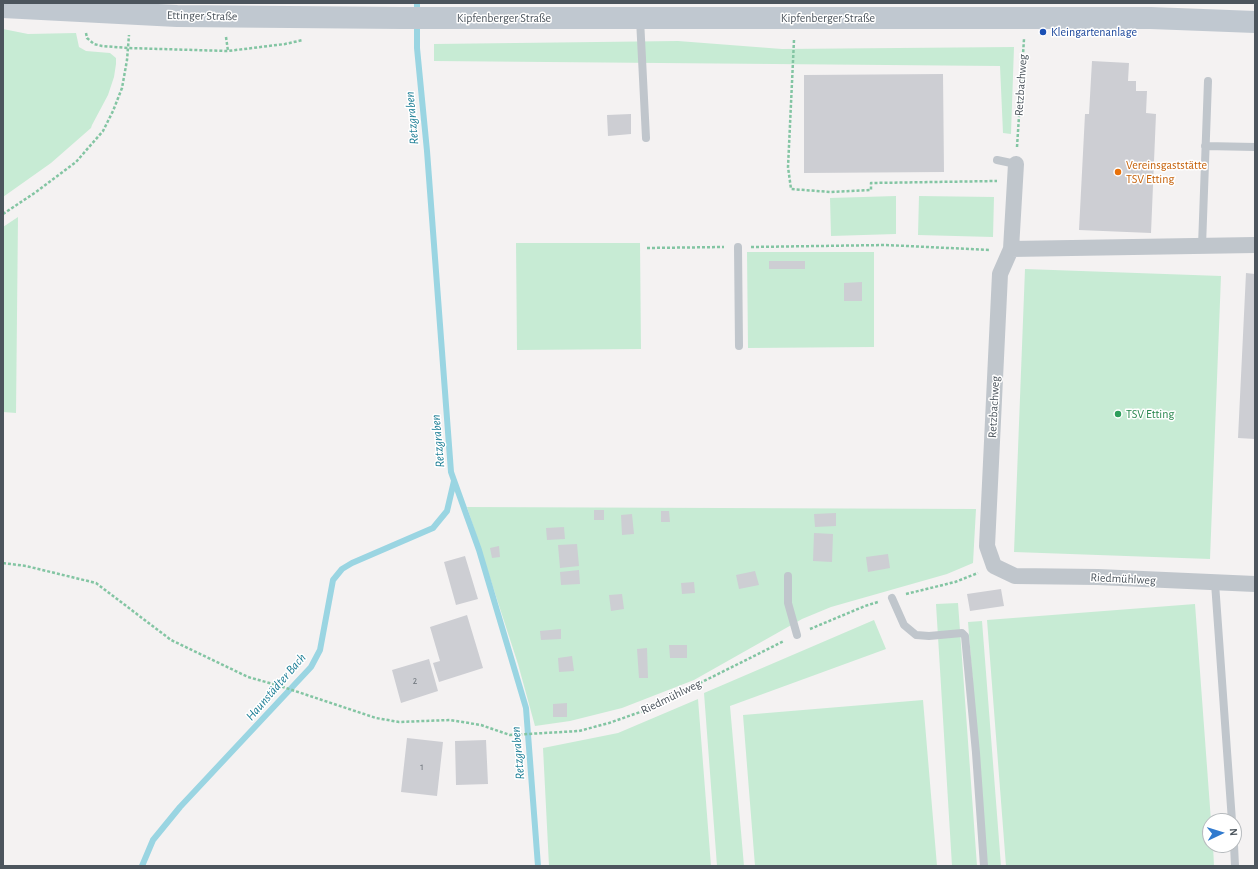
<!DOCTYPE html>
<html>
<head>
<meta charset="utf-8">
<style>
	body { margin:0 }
	#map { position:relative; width:1258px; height:869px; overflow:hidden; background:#f4f2f2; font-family:"Alegreya Sans",sans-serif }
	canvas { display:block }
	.frame { position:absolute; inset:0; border:4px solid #4c555d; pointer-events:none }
	.north { position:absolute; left:1202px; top:813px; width:40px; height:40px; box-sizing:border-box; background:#fff; border:1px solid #b7bbbe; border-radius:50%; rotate:86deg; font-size:11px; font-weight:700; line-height:16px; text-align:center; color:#4c555d }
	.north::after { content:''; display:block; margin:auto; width:14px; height:18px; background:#317ace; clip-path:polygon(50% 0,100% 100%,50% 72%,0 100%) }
</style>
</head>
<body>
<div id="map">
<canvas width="1258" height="869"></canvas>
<div class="frame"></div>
<div class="north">N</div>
</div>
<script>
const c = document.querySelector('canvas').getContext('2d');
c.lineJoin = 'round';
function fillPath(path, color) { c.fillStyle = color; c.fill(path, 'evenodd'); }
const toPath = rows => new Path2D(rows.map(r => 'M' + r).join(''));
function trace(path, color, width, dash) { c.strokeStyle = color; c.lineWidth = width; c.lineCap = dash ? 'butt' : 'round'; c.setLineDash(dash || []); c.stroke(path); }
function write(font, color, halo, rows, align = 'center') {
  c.font = font + ' "Alegreya Sans",sans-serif'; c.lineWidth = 3; c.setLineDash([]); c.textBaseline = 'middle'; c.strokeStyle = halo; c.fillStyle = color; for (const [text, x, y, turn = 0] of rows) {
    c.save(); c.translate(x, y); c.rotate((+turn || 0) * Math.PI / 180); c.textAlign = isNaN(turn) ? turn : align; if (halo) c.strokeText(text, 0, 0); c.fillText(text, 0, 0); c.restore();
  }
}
fillPath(toPath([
	[3,29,28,34,76,33,79,47,86,51,110,53,116,58,116,64,114,77,108,95,92,125,91,128,51,163,3,197],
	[678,41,782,49,1014,47,1011,134,1003,133,1000,66,434,61,434,44],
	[896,196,896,234,831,236,830,198],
	[919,196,994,197,993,237,918,235],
	[18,217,16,413,3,412,3,227],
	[516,243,640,243,641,349,517,350],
	[747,252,874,252,874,347,748,348],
	[1025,269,1221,276,1210,559,1014,552],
	[467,507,976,509,973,563,947,574,831,607,802,619,694,680,622,708,570,721,535,726,518,664],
	[958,603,977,866,952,866,936,604],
	[1195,604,1211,821,1210,845,1213,845,1214,866,1006,866,987,620],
	[874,620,886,649,730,706,744,866,717,866,704,693],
	[982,621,1001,866,987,866,968,622],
	[698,699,711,866,549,866,543,748,618,733],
	[923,700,937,866,755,866,743,715]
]), '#c7ebd4');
trace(toPath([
	[417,3,417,48,427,151,451,472,479,550,526,708,538,866],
	[142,866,153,840,180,807,311,667,320,650,333,580,342,569,352,563,433,528,447,511,454,481]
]), '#9ad5e2', 6);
fillPath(toPath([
	[1092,61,1129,63,1128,81,1136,81,1136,91,1147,91,1146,113,1156,114,1151,233,1079,230,1085,114,1089,114],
	[943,74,944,172,804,173,804,75],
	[631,114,631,134,608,136,607,115],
	[769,261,805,261,805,269,769,269],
	[1246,273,1255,274,1255,439,1238,438],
	[862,282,862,301,844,301,844,283],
	[594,510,604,510,604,520,594,520],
	[661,511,669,511,670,522,661,522],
	[836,513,836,526,815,527,814,514],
	[632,514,634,534,622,535,621,515],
	[564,527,565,539,547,540,546,528],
	[814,533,833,534,832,562,813,561],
	[577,544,579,566,560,568,558,545],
	[499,546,500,557,492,558,490,548],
	[888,554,890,568,868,572,866,557],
	[465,556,478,599,456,605,444,562],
	[579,570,580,584,561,585,560,572],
	[755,571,759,585,739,589,736,575],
	[694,582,695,593,682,594,681,583],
	[1001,589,1004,606,970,611,967,594],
	[622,594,624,609,611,611,609,595],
	[467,615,483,668,439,682,433,663,440,661,430,627],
	[561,629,561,639,541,640,540,631],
	[669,645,687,645,687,658,670,658],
	[647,648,648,678,639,678,637,649],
	[572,656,574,671,559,672,558,658],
	[429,659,438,691,401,703,392,670],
	[567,703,567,717,553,717,553,704],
	[407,738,443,742,437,796,401,792],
	[486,740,488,784,456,785,455,741]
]), '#cdced3');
trace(toPath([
	[86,33,87,38,94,44,102,46,128,48,228,51,285,44,303,40],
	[226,37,228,51],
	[794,40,788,167,791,189,831,192,871,190,871,183,997,181],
	[1017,147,1024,39],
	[3,214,36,192,76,162,103,131,113,111,122,88,127,60,129,35],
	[751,247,886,245,990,250],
	[647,248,724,247],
	[3,563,26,566,96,583,171,640,248,677,280,686,376,718,399,722,450,720,481,725,510,735,579,731,609,723,646,710,784,641],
	[906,594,955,582,978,573],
	[810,629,865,606,878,602]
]), '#83c5a3', 2.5, [3, 2]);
trace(toPath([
	[640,19,646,138],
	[1205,146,1255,147],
	[997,160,1016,164],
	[1202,246,1208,81],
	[738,247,739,346],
	[788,576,788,603,797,635],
	[1215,583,1232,821],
	[892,598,904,625,916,635,929,636,962,633,965,636,976,753,984,866],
	[1234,845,1235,866]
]), '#c0c6cc', 8);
trace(toPath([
	[1016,164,1011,249,1000,274,987,546,994,566,1015,576,1098,577,1255,584],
	[1011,249,1255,245]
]), '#c0c6cc', 16);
trace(toPath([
	[3,7,177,16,401,18,1151,18,1255,22]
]), '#c0c8d0', 22);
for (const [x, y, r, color] of [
	[1043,32,4,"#1a4fb4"],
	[1118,172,4,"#e8710a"],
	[1118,414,4,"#2e9e5b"]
]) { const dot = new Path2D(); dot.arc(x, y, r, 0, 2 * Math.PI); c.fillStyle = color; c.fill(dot); trace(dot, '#fff', 1.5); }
write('10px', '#6c737a', null, [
	["2",415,681],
	["1",422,767]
]);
write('12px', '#4c555d', '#fff', [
	["Ettinger Straße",202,16,1],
	["Kipfenberger Straße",504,18],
	["Kipfenberger Straße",828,18],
	["Retzbachweg",1021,85,-86],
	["Retzbachweg",994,407,-87],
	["Riedmühlweg",1123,579,3],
	["Riedmühlweg",671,697,-26]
]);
write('12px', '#164399', '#fff', [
	["Kleingartenanlage",1051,32]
], 'left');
write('12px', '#c56008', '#fff', [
	["Vereinsgaststätte",1126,165],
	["TSV Etting",1126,179]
], 'left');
write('12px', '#27864d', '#fff', [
	["TSV Etting",1126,414]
], 'left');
write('italic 13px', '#1e7f96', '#fff', [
	["Retzgraben",412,118,-95],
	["Retzgraben",438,441,-95],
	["Haunstädter Bach",276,687,-49],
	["Retzgraben",518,753,-95]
]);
</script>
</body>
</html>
